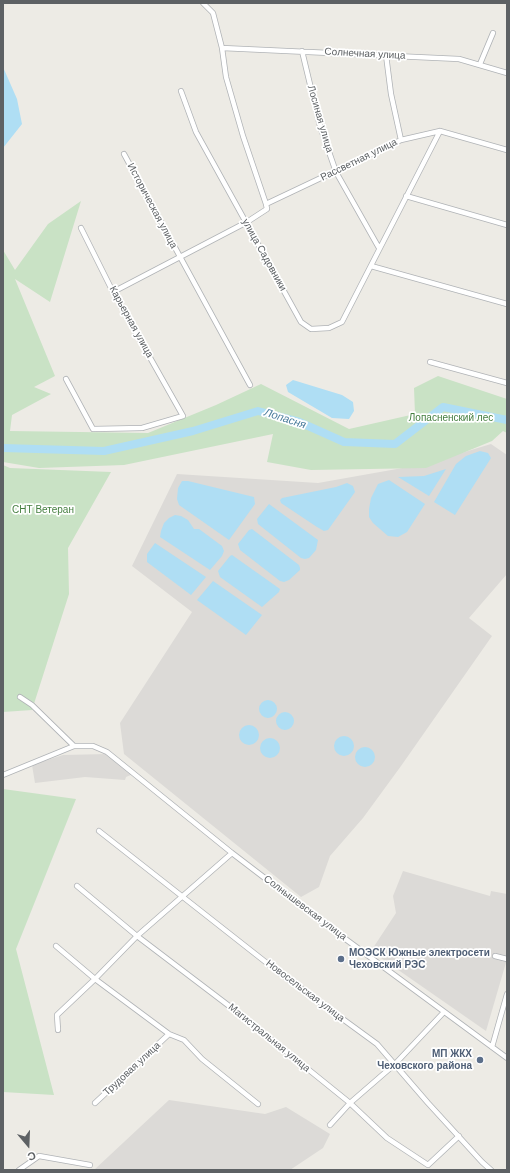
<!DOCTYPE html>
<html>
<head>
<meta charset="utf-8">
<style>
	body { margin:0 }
	#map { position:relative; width:510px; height:1173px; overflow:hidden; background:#edebe5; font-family:Arial,sans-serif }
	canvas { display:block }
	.frame { position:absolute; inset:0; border:4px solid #5d6164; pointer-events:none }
	.north { position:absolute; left:8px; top:1125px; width:40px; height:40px; -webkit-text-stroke:3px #fff; paint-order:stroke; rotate:161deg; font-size:11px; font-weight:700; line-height:16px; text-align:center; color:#5d6164 }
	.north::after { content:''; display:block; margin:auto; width:14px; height:18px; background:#5d6164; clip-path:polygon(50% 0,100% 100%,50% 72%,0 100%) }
</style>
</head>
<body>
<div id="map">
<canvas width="510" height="1173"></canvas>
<div class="frame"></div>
<div class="north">С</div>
</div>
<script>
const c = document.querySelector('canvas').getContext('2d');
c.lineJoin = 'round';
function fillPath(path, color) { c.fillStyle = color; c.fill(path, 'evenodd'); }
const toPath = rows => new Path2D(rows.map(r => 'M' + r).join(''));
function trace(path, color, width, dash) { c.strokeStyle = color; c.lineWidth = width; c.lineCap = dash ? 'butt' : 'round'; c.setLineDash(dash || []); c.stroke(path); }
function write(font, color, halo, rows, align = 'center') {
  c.font = font + ' Arial,sans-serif'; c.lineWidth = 3.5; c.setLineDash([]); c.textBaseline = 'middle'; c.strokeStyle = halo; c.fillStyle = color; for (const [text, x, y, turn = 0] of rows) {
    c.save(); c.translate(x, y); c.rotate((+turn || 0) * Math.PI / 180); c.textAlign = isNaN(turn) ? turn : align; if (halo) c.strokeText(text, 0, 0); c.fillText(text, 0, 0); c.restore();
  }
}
fillPath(toPath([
	[491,444,507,455,507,574,469,618,492,636,401,766,363,818,330,856,319,887,301,897,124,754,120,723,192,612,132,566,177,474,318,483,425,464],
	[108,754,133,774,126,777,125,780,85,777,35,783,32,765,63,755],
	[403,871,490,896,491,891,507,894,507,959,486,1031,371,951,396,913,393,896],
	[169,1100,265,1114,286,1107,330,1134,323,1148,290,1170,94,1170]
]), '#dcdad7');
fillPath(toPath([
	[81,201,50,302,15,279,55,376,34,387,51,394,12,415,10,431,148,433,216,405,261,384,349,429,415,414,414,388,438,376,507,399,507,433,503,431,492,441,426,468,311,470,267,462,273,434,124,465,39,468,3,462,3,250,15,270,48,224],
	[3,465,10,468,111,472,68,548,69,594,32,710,3,712],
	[3,789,76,799,16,949,54,1095,3,1092]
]), '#c9e2c5');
fillPath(toPath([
	[3,67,17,99,22,124,3,148],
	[293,380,342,395,353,402,354,411,349,419,332,418,288,392,286,385],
	[480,451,488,453,491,458,455,515,434,502,456,464,466,456],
	[446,469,429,496,398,477,424,476],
	[389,480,425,504,407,532,398,537,388,536,373,523,369,517,369,509,371,498,378,484],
	[182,481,188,481,254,497,255,504,229,540,179,505,177,499,178,488],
	[347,483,353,486,355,492,328,530,324,531,317,527,281,503,280,500,282,498,336,487],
	[269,504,318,540,316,550,309,558,305,559,301,558,258,524,257,519],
	[175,515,181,516,188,520,194,529,199,529,222,546,224,551,222,556,210,570,160,537,161,531,164,523,169,518],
	[252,529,299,565,300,568,300,570,289,580,284,582,280,581,240,550,238,544,249,530],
	[155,543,206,577,191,595,147,562,147,554],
	[232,555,280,589,279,592,262,607,220,577,218,571,230,556],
	[213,581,262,615,246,635,197,600],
	'259 709a9 9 0 1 1 18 0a9 9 0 1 1-18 0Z',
	'276 721a9 9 0 1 1 18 0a9 9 0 1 1-18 0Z',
	'239 735a10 10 0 1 1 20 0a10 10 0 1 1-20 0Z',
	'334 746a10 10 0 1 1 20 0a10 10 0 1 1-20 0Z',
	'260 748a10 10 0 1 1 20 0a10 10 0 1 1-20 0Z',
	'355 757a10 10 0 1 1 20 0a10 10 0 1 1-20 0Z'
]), '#afdef4');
trace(toPath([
	[3,448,104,451,193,431,258,411,297,421,344,442,395,444,443,407,507,420]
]), '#afdef4', 8);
const minor = toPath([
	[203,3,213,13,222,48,226,77,243,136,266,204],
	[222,48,459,59,507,73],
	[302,51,320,126,336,172,379,248],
	[386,55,391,94,401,140],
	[480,64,493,33],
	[181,91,196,132,301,322,311,329,329,328,342,322,440,131],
	[124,154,250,385],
	[406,196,507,225],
	[371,266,507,304],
	[113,292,247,222,267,209,266,204,401,140,440,131,507,150],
	[430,362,507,383],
	[66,379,93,429,142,428,183,416,113,292,81,228],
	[20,697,32,705,74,746],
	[3,775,74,746,93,746,107,752,232,853,321,921,507,1058],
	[99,831,277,971,377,1044,428,1103,482,1162,491,1170],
	[77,886,137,936,241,1015,350,1103,387,1138,428,1165,459,1136],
	[56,946,95,979,169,1034,184,1040,202,1059,258,1104],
	[495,956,507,959],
	[58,1030,57,1015,95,979,137,936,232,853],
	[492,1047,507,994],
	[95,1103,169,1034],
	[330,1125,350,1103,395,1064,444,1012],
	[19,1170,39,1156,90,1165]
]);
trace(minor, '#b0b3b6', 6);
trace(minor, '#fff', 4.5);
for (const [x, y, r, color] of [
	[341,959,4,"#5c6f8a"],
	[480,1060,4,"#5c6f8a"]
]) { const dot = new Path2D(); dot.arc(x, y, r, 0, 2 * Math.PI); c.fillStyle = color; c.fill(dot); trace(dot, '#fff', 1.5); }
write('10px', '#5d6164', '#fff', [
	["Солнечная улица",365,54,3],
	["Лосиная улица",320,119,74],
	["Рассветная улица",359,160,-26],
	["Историческая улица",152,206,62],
	["улица Садовники",264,255,61],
	["Карьерная улица",131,322,61],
	["Солнышевская улица",305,908,37],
	["Новосельская улица",305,991,37],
	["Магистральная улица",269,1038,39],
	["Трудовая улица",132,1069,-43]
]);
write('10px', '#457f40', '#fff', [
	["Лопасненский лес",451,418],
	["СНТ Ветеран",43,510]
]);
write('bold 10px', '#4e5e75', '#fff', [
	["МОЭСК Южные электросети",349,953],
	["Чеховский РЭС",349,965],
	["МП ЖКХ",472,1054,"right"],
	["Чеховского района",472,1066,"right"]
], 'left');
write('italic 11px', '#4a7c9c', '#fff', [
	["Лопасня",285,419,18]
]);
</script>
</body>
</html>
